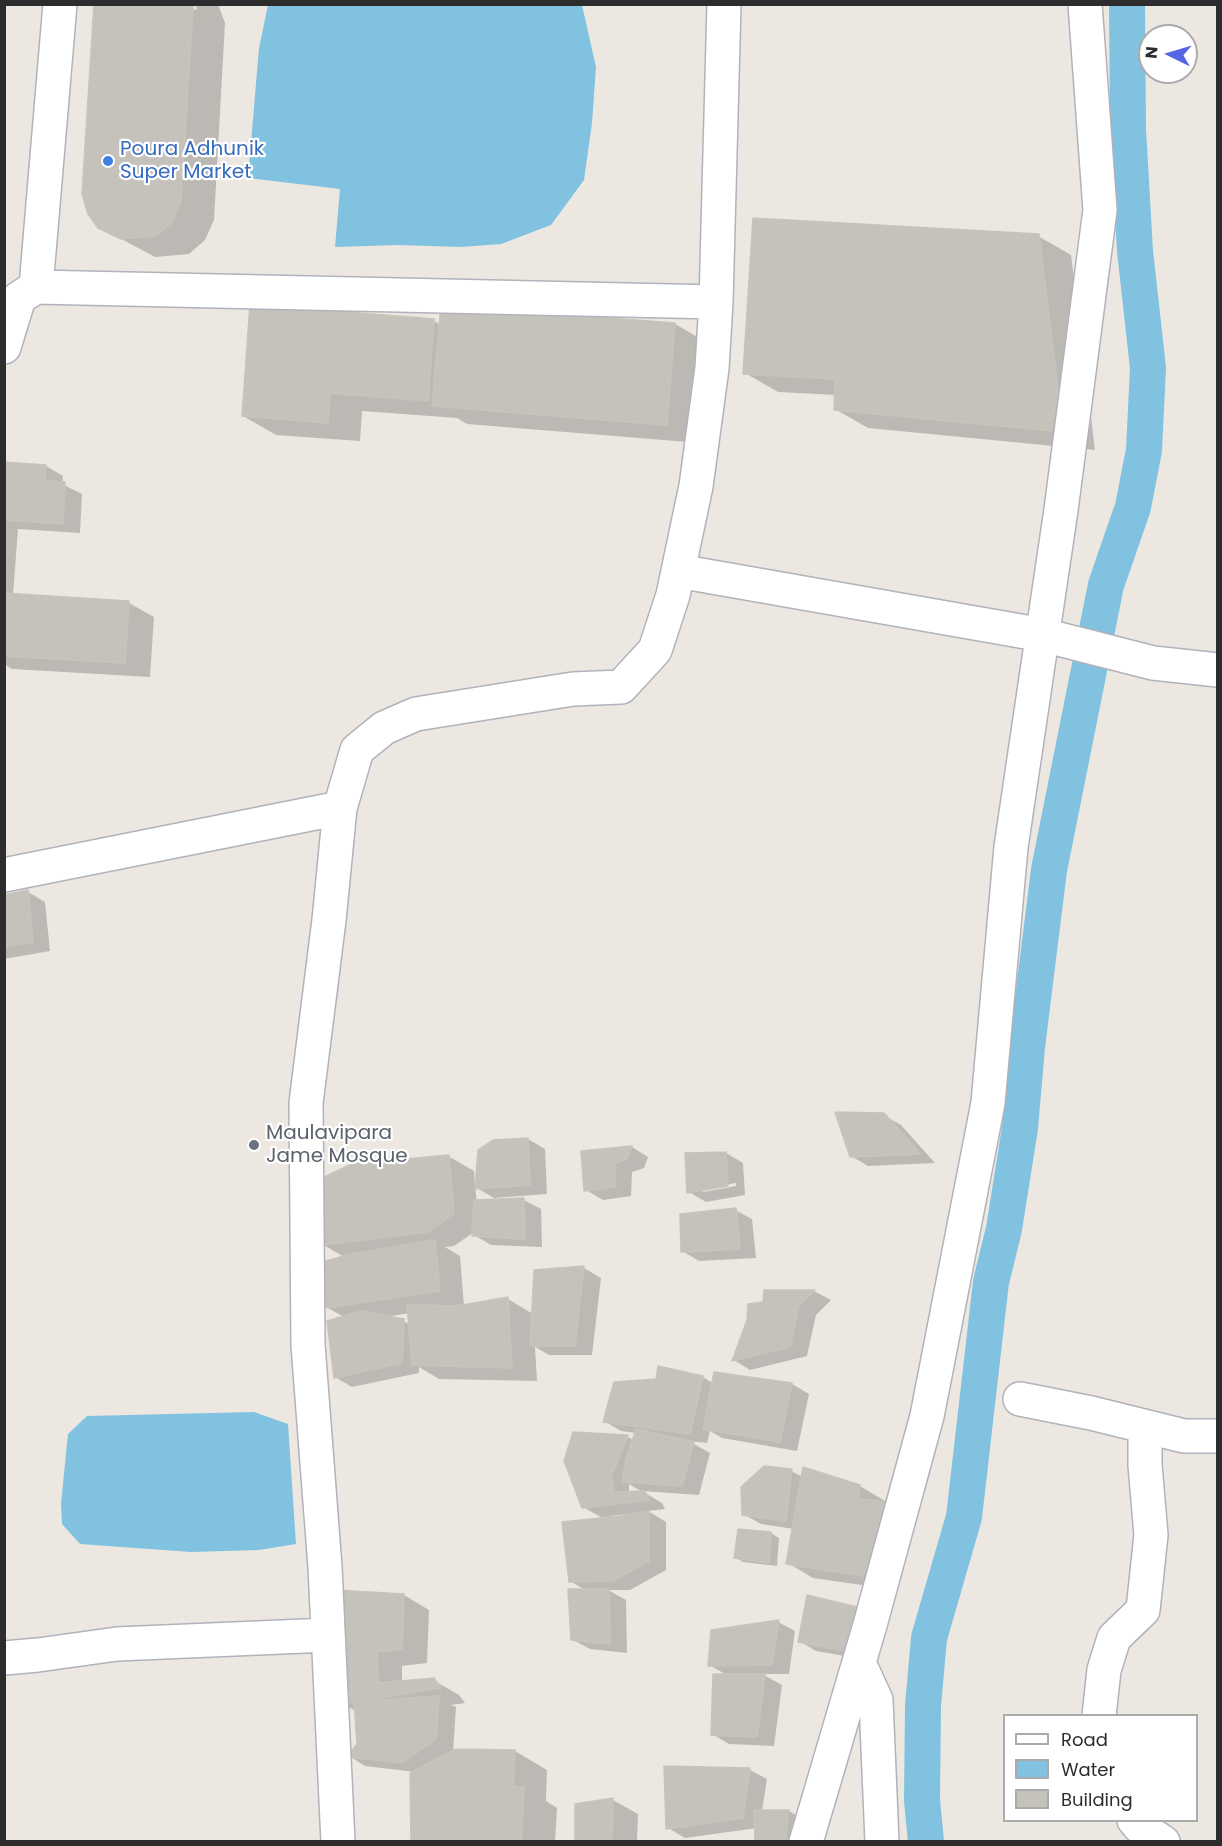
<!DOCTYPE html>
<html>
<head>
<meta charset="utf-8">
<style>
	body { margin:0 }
	#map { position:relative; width:1222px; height:1846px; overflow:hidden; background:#ece8e1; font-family:Poppins,sans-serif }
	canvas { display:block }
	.frame { position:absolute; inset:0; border:6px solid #2d2d2d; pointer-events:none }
	.legend { position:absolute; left:1003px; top:1714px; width:195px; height:108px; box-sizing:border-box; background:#fff; border:2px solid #ababab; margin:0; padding:8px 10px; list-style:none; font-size:18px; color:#2d2d2d }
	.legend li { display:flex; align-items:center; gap:12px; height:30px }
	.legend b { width:30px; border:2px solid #ababab }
	.north { position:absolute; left:1138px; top:24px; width:60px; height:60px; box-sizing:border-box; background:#fff; border:2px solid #ababab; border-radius:50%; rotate:275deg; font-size:16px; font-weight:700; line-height:24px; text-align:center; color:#2d2d2d }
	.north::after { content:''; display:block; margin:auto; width:21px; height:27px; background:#5566e5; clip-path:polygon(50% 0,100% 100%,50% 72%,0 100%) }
</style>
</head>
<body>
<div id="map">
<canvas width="1222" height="1846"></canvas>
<div class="frame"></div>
<ul class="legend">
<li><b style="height:8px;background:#fff"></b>Road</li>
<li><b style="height:16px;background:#81c2e1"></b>Water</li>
<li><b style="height:16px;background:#c5c2bc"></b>Building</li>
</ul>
<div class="north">N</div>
</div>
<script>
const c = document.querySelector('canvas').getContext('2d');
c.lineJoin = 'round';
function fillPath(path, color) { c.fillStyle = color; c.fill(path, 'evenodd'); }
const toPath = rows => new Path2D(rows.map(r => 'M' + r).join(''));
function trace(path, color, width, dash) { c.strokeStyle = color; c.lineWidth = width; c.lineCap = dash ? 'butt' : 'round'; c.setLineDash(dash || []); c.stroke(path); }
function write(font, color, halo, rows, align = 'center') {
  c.font = font + ' Poppins,sans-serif'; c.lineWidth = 4.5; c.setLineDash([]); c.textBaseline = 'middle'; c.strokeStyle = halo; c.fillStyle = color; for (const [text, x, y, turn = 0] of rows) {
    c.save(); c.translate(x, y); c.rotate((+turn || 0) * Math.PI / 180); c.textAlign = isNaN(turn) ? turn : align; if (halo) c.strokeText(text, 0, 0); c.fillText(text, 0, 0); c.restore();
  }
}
fillPath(toPath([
	[268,5,582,5,596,67,592,123,584,180,551,225,501,244,460,247,398,245,335,247,340,189,248,178,259,48],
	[254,1412,288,1424,296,1544,259,1550,191,1552,80,1544,62,1524,61,1504,68,1434,87,1416]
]), '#81c2e1');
fillPath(toPath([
	[192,4,194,10,197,9,195,4,218,4,225,23,214,220,205,240,189,254,155,257,99,227],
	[1038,236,1071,255,1095,450,868,428,835,409,836,395,778,392,745,373],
	[434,321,441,325,675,324,708,343,700,443,467,424,457,418,362,411,360,441,276,435,243,416],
	[4,463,46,466,63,476,62,484,82,494,80,533,18,529,13,595,129,603,154,617,150,677,12,669,4,664],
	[28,892,45,902,50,951,4,959,4,897],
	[883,1115,901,1125,935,1163,868,1166,851,1156],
	[528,1139,545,1149,547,1194,494,1198,475,1187,477,1202,524,1200,541,1209,542,1247,491,1245,474,1235,474,1232,454,1246,445,1247,460,1256,464,1306,508,1299,533,1314,535,1272,584,1268,601,1278,592,1355,549,1355,535,1347,537,1381,439,1379,419,1367,419,1373,352,1387,335,1377,344,1317,326,1307,344,1257,322,1244,448,1156,474,1171,475,1186,477,1186],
	[410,1313,411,1325,403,1321,385,1317],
	[632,1147,648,1157,644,1168,632,1172,631,1196,603,1200,586,1190,583,1152],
	[726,1153,743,1163,745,1195,706,1202,689,1192],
	[736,1183,736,1186,703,1192,703,1189],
	[735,1210,752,1219,756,1258,699,1261,682,1251],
	[765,1291,814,1291,831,1300,816,1315,807,1356,750,1370,734,1360,764,1303],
	[660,1368,703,1377,714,1384,716,1374,792,1384,809,1394,797,1451,722,1438,710,1431,707,1443,689,1441,710,1453,699,1495,642,1491,662,1503,665,1509,648,1511,666,1522,666,1570,630,1590,608,1590,626,1600,627,1653,590,1649,573,1640,587,1591,570,1581,604,1519,583,1507,574,1434,628,1437,634,1440,636,1433,621,1431,604,1421,657,1381],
	[629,1484,644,1493,629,1493],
	[628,1514,629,1516,610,1519,610,1516],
	[791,1471,803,1477,860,1486,885,1501,889,1589,813,1578,788,1563,794,1529,761,1524,743,1514],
	[740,1531,771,1533,779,1538,777,1566,743,1562,735,1557],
	[337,1591,404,1595,429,1610,427,1663,402,1666,402,1682,433,1680,459,1695,465,1703,451,1705,456,1707,453,1752,515,1751,547,1770,546,1801,557,1808,555,1842,412,1842,416,1772,365,1766,349,1756,359,1744,356,1711,343,1704],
	[856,1608,873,1618,862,1659,816,1651,799,1641],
	[778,1622,795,1631,789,1674,762,1674,782,1685,774,1746,729,1744,712,1734,727,1675,709,1665],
	[750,1770,767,1779,762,1811,789,1811,814,1826,812,1842,757,1842,757,1828,685,1838,668,1828],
	[613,1800,638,1814,637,1842,576,1842]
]), '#0003');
trace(toPath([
	[926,1842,922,1800,923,1706,929,1638,964,1517,991,1282,1004,1229,1020,1128,1027,1047,1049,870,1106,585,1133,507,1144,450,1148,368,1135,251,1128,129,1127,4]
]), '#81c2e1', 36);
const building = toPath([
	[94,4,193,4,181,200,172,222,156,236,121,239,98,228,88,214,82,194,94,4],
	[753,218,1039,234,1063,432,834,410,835,379,743,374,753,218],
	[250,304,434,319,428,401,330,393,328,423,242,416,250,304],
	[441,305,675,323,667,425,432,406,441,305],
	[4,462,46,465,45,481,65,482,63,524,4,520,4,462],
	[4,593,129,601,125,663,4,656,4,593],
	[28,890,33,942,4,947,4,895,28,890],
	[835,1112,884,1113,920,1154,850,1157,835,1112],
	[528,1138,530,1185,475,1189,478,1150,493,1140,528,1138],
	[632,1146,627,1159,615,1163,615,1187,584,1191,581,1151,632,1146],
	[726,1152,728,1186,687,1193,685,1153,726,1152],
	[449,1155,454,1213,428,1232,321,1245,320,1179,352,1164,449,1155],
	[524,1198,525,1239,472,1236,474,1200,524,1198],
	[736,1208,740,1249,681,1252,680,1214,736,1208],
	[435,1240,440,1291,324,1308,323,1262,347,1255,435,1240],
	[584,1266,575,1346,530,1346,534,1270,584,1266],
	[764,1290,815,1290,799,1305,790,1347,732,1361,747,1320,748,1304,763,1302,764,1290],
	[508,1297,512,1368,412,1365,407,1305,457,1306,508,1297],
	[361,1311,404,1319,402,1363,334,1378,327,1321,361,1311],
	[658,1366,703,1376,690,1434,603,1422,614,1382,656,1379,658,1366],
	[714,1372,792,1383,780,1442,703,1429,714,1372],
	[636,1429,694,1442,682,1486,622,1482,626,1459,636,1429],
	[573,1432,628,1435,611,1477,614,1492,645,1491,649,1500,582,1508,564,1461,573,1432],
	[764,1466,792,1469,786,1521,742,1515,741,1487,764,1466],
	[803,1467,860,1485,858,1499,891,1502,863,1576,786,1564,803,1467],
	[649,1511,649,1561,612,1581,569,1582,562,1522,620,1516,649,1511],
	[738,1529,771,1532,769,1563,734,1558,738,1529],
	[568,1589,609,1589,610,1644,571,1640,568,1589],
	[335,1590,404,1594,402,1649,377,1652,378,1683,434,1678,441,1688,342,1704,335,1590],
	[807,1595,857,1607,844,1651,798,1642,807,1595],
	[779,1620,772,1665,708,1666,711,1630,779,1620],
	[713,1674,765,1674,757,1737,711,1735,713,1674],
	[439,1696,436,1739,402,1763,347,1757,357,1744,354,1702,439,1696],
	[456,1749,515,1750,513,1787,524,1787,521,1842,411,1842,410,1773,456,1749],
	[664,1766,750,1768,743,1818,666,1829,664,1766],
	[613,1798,612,1842,575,1842,575,1804,613,1798],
	[754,1810,789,1810,785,1842,755,1842,754,1810]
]);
fillPath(building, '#c5c2bc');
trace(building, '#c8c4ba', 1.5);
const minor = toPath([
	[36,287,60,4],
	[4,347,19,298,36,287,716,302],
	[678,571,1043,635,1153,663,1218,670],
	[4,875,340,808],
	[1020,1399,1091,1413,1184,1436,1218,1436],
	[4,1658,38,1655,117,1644,328,1635],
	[859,1663,876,1700,882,1842],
	[1099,1716,1104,1670,1114,1638,1143,1610,1151,1535,1145,1465,1145,1427],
	[1134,1820,1140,1827,1163,1842],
	[338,1842,325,1567,308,1345,306,1103,329,920,340,808,357,750,384,728,416,714,573,689,621,687,655,650,673,595,696,486,712,368,716,302,724,4],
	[806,1842,870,1625,927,1416,988,1103,1011,847,1061,510,1100,210,1085,4]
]);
trace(minor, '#b1b2bb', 36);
trace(minor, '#fff', 33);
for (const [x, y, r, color] of [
	[108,161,6,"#3f7fe0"],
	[254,1145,6,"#6b7280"]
]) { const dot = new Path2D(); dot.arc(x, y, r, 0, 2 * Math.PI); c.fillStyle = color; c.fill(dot); trace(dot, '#fff', 2); }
write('20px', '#366cbe', '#fff', [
	["Poura Adhunik",120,150],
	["Super Market",120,173]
], 'left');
write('20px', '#5b616d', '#fff', [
	["Maulavipara",266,1134],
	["Jame Mosque",266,1157]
], 'left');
</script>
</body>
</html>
